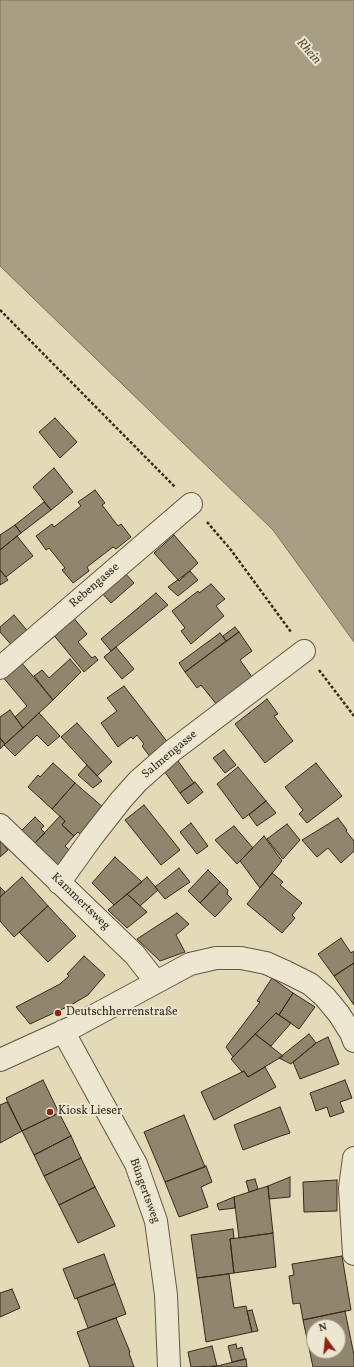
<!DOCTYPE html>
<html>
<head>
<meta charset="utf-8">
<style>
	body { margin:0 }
	#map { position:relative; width:354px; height:1367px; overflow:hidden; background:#e3dab8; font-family:Vollkorn,serif }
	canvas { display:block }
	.north { position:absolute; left:306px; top:1319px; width:40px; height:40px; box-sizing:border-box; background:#ede7d1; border:1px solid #a49b88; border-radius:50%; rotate:345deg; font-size:11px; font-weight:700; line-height:16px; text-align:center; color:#362a1b }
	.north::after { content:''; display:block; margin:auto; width:14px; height:18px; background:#8f2418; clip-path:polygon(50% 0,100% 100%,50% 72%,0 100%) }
</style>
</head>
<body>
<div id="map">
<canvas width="354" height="1367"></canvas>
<div class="north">N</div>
</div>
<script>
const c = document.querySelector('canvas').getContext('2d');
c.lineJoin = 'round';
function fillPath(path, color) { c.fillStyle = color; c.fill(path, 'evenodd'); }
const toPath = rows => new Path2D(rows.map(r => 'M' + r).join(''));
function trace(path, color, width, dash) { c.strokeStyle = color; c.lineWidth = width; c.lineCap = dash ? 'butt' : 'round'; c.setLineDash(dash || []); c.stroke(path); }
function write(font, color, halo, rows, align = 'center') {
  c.font = font + ' Vollkorn,serif'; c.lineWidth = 4; c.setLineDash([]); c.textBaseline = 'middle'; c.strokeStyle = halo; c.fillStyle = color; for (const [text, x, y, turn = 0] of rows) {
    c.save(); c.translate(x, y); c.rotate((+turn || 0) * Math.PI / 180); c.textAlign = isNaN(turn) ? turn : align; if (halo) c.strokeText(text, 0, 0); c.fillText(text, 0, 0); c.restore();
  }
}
const water = toPath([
	[0,0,354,0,354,642,273,530,0,266,0,0]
]);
fillPath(water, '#a89e83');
trace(water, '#7a7059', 1);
const building = toPath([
	[55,418,77,442,60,458,39,432,55,418],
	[54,468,73,492,51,510,33,487,54,468],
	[95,490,105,503,102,505,118,526,121,524,131,537,116,549,113,547,87,567,89,571,73,583,62,570,65,568,49,548,46,550,36,536,52,524,54,527,81,506,78,502,95,490],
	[44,502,51,510,21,533,15,525,44,502],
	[15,525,21,533,0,550,0,535,15,525],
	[174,535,198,563,179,581,154,553,174,535],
	[17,536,33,556,6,577,0,570,0,550,17,536],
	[0,570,8,580,0,585,0,570],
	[190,571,198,580,178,596,168,587,190,571],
	[124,572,134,583,111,603,101,592,124,572],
	[211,584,225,599,216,606,224,616,191,644,181,631,185,628,172,611,198,591,199,593,211,584],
	[156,593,168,605,111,651,101,639,156,593],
	[14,615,31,635,15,649,0,632,0,627,14,615],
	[72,616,87,634,78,642,92,658,95,656,98,660,84,672,52,633,72,616],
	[235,627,239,632,226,641,223,636,235,627],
	[239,632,252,651,240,660,252,677,217,705,201,685,197,688,185,672,239,632],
	[220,633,226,641,185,672,179,663,220,633],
	[116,647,134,669,122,679,104,657,116,647],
	[70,659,81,672,53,700,34,676,42,670,49,678,70,659],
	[20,661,53,700,23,728,15,717,27,706,2,676,20,661],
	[124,686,169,744,151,758,142,746,144,744,137,735,133,739,131,737,118,747,101,723,117,711,107,698,124,686],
	[267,699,278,714,274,716,293,741,265,763,235,724,267,699],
	[10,710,23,728,5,744,0,738,0,717,10,710],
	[39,713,60,736,48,746,37,735,15,756,4,745,39,713],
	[77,723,112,762,97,776,61,737,77,723],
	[0,738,5,744,0,749,0,738],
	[224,750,236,765,225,773,213,758,224,750],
	[178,761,194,783,180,793,164,771,178,761],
	[53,763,75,783,52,809,28,787,38,775,40,777,53,763],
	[316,763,342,796,307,823,299,814,303,810,285,787,316,763],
	[87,765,102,781,93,788,78,775,87,765],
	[238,767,266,801,243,819,217,784,238,767],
	[195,782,203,792,188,804,180,793,195,782],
	[75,783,104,808,81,835,78,832,74,836,62,825,65,821,52,809,75,783],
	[266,801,276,813,257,826,249,815,266,801],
	[144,805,180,850,161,865,125,820,144,805],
	[60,816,65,821,62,825,74,836,65,846,72,853,61,867,46,856,34,844,60,816],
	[35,817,44,826,41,829,45,833,34,844,21,831,35,817],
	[338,818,347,830,346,831,354,841,354,851,341,863,328,848,317,857,302,840,338,818],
	[191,823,208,846,197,854,180,832,191,823],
	[287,824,300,840,283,859,267,839,287,824],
	[234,826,253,848,237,864,215,840,234,826],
	[264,836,282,861,260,888,240,861,264,836],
	[0,841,8,850,0,857,0,841],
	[115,857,142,882,114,905,92,883,115,857],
	[179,868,190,882,165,899,155,887,179,868],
	[208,870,220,882,200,903,188,891,208,870],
	[272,873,283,882,280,885,302,903,292,915,295,918,282,933,247,904,272,873],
	[22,877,48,906,14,937,0,921,0,897,22,877],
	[147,877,158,890,140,906,127,894,147,877],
	[220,882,228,890,227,894,232,899,215,917,200,903,220,882],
	[0,887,5,892,0,897,0,887],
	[127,894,147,912,127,928,108,910,127,894],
	[48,906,76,936,48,962,19,932,48,906],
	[177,913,189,924,176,935,185,952,160,961,137,939,177,913],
	[341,938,351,953,354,951,354,963,334,976,318,954,341,938],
	[84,956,105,975,88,995,71,1005,30,1024,16,1007,60,984,69,976,67,974,84,956],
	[354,963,354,1005,334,976,354,963],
	[272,978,293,993,279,1015,276,1013,233,1057,226,1047,260,1002,257,1001,272,978],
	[293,993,315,1007,299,1029,279,1015,293,993],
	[276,1013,291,1023,271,1046,255,1034,276,1013],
	[255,1034,283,1056,248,1077,244,1071,242,1072,231,1059,255,1034],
	[309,1034,316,1043,291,1064,279,1058,309,1034],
	[328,1037,339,1064,300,1079,293,1062,316,1043,328,1037],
	[265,1067,276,1087,214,1120,201,1092,244,1071,248,1077,265,1067],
	[43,1080,59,1113,22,1131,6,1098,43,1080],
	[345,1080,352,1098,340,1102,344,1112,330,1117,327,1107,316,1111,310,1093,345,1080],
	[7,1102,22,1131,0,1143,0,1105,7,1102],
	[280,1107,290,1133,275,1138,243,1150,234,1125,280,1107],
	[59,1113,71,1136,34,1155,22,1131,59,1113],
	[184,1115,205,1167,165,1182,144,1132,184,1115],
	[71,1136,81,1158,44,1176,34,1155,71,1136],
	[81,1158,95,1187,59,1205,44,1176,81,1158],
	[206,1166,212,1182,201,1187,208,1207,179,1217,165,1182,206,1166],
	[290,1177,290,1197,269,1199,268,1186,290,1177],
	[255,1179,258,1189,249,1192,246,1181,255,1179],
	[337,1180,337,1211,304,1212,303,1182,337,1180],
	[268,1186,273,1233,239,1238,234,1197,268,1186],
	[95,1187,115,1226,78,1243,59,1205,95,1187],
	[234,1197,235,1208,219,1210,217,1204,234,1197],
	[233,1229,234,1238,230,1239,234,1273,197,1278,191,1235,233,1229],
	[273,1233,276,1267,234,1273,230,1239,273,1233],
	[104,1254,115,1284,75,1299,63,1269,104,1254],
	[342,1256,351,1310,303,1320,300,1303,293,1304,289,1276,294,1275,292,1264,342,1256],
	[229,1274,234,1308,246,1306,252,1332,206,1342,197,1278,229,1274],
	[115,1284,126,1314,88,1328,77,1298,115,1284],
	[12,1289,20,1308,0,1317,0,1293,12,1289],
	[252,1310,258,1331,252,1332,247,1311,252,1310],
	[345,1311,354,1355,354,1367,313,1367,303,1320,345,1311],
	[314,1327,338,1327,338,1351,314,1351,314,1327],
	[116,1318,130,1352,129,1353,134,1367,90,1367,77,1332,116,1318],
	[236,1344,237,1349,242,1347,245,1359,232,1362,228,1346,236,1344],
	[212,1346,217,1366,191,1367,188,1352,212,1346],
	[246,1359,247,1367,211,1367,217,1366,246,1359]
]);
fillPath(building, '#90866d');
trace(building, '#362a1b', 1);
const minor = toPath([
	[0,668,191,504],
	[0,825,135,955,156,982],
	[59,883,92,837,121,800,138,781,172,751,304,651],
	[63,1031,136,1164,156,1221,166,1295,169,1367],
	[0,1060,75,1026,190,964,216,958,241,958,266,963,286,972,310,984,325,997,339,1014,351,1033,354,1041],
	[354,1158,350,1188,354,1254]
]);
trace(minor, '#615642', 24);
trace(toPath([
	[0,310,175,487],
	[207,522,231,550,291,632],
	[319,670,354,716]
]), '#362a1b', 2.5, [3, 2]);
trace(minor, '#ede7d1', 22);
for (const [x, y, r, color] of [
	[58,1013,4,"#8f2418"],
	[50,1112,4,"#8f2418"]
]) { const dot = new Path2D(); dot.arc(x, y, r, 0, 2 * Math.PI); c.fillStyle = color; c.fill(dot); trace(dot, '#ede7d1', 1.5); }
write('12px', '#362a1b', '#ede7d1', [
	["Rebengasse",95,586,-41],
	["Salmengasse",170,755,-40],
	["Kammertsweg",80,902,44],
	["Büngertsweg",144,1191,70]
]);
write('12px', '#362a1b', '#ede7d1', [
	["Deutschherrenstraße",66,1013],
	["Kiosk Lieser",58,1112]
], 'left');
write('italic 13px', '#584d3a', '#ede7d1', [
	["Rhein",308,52,49]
]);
</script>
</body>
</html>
